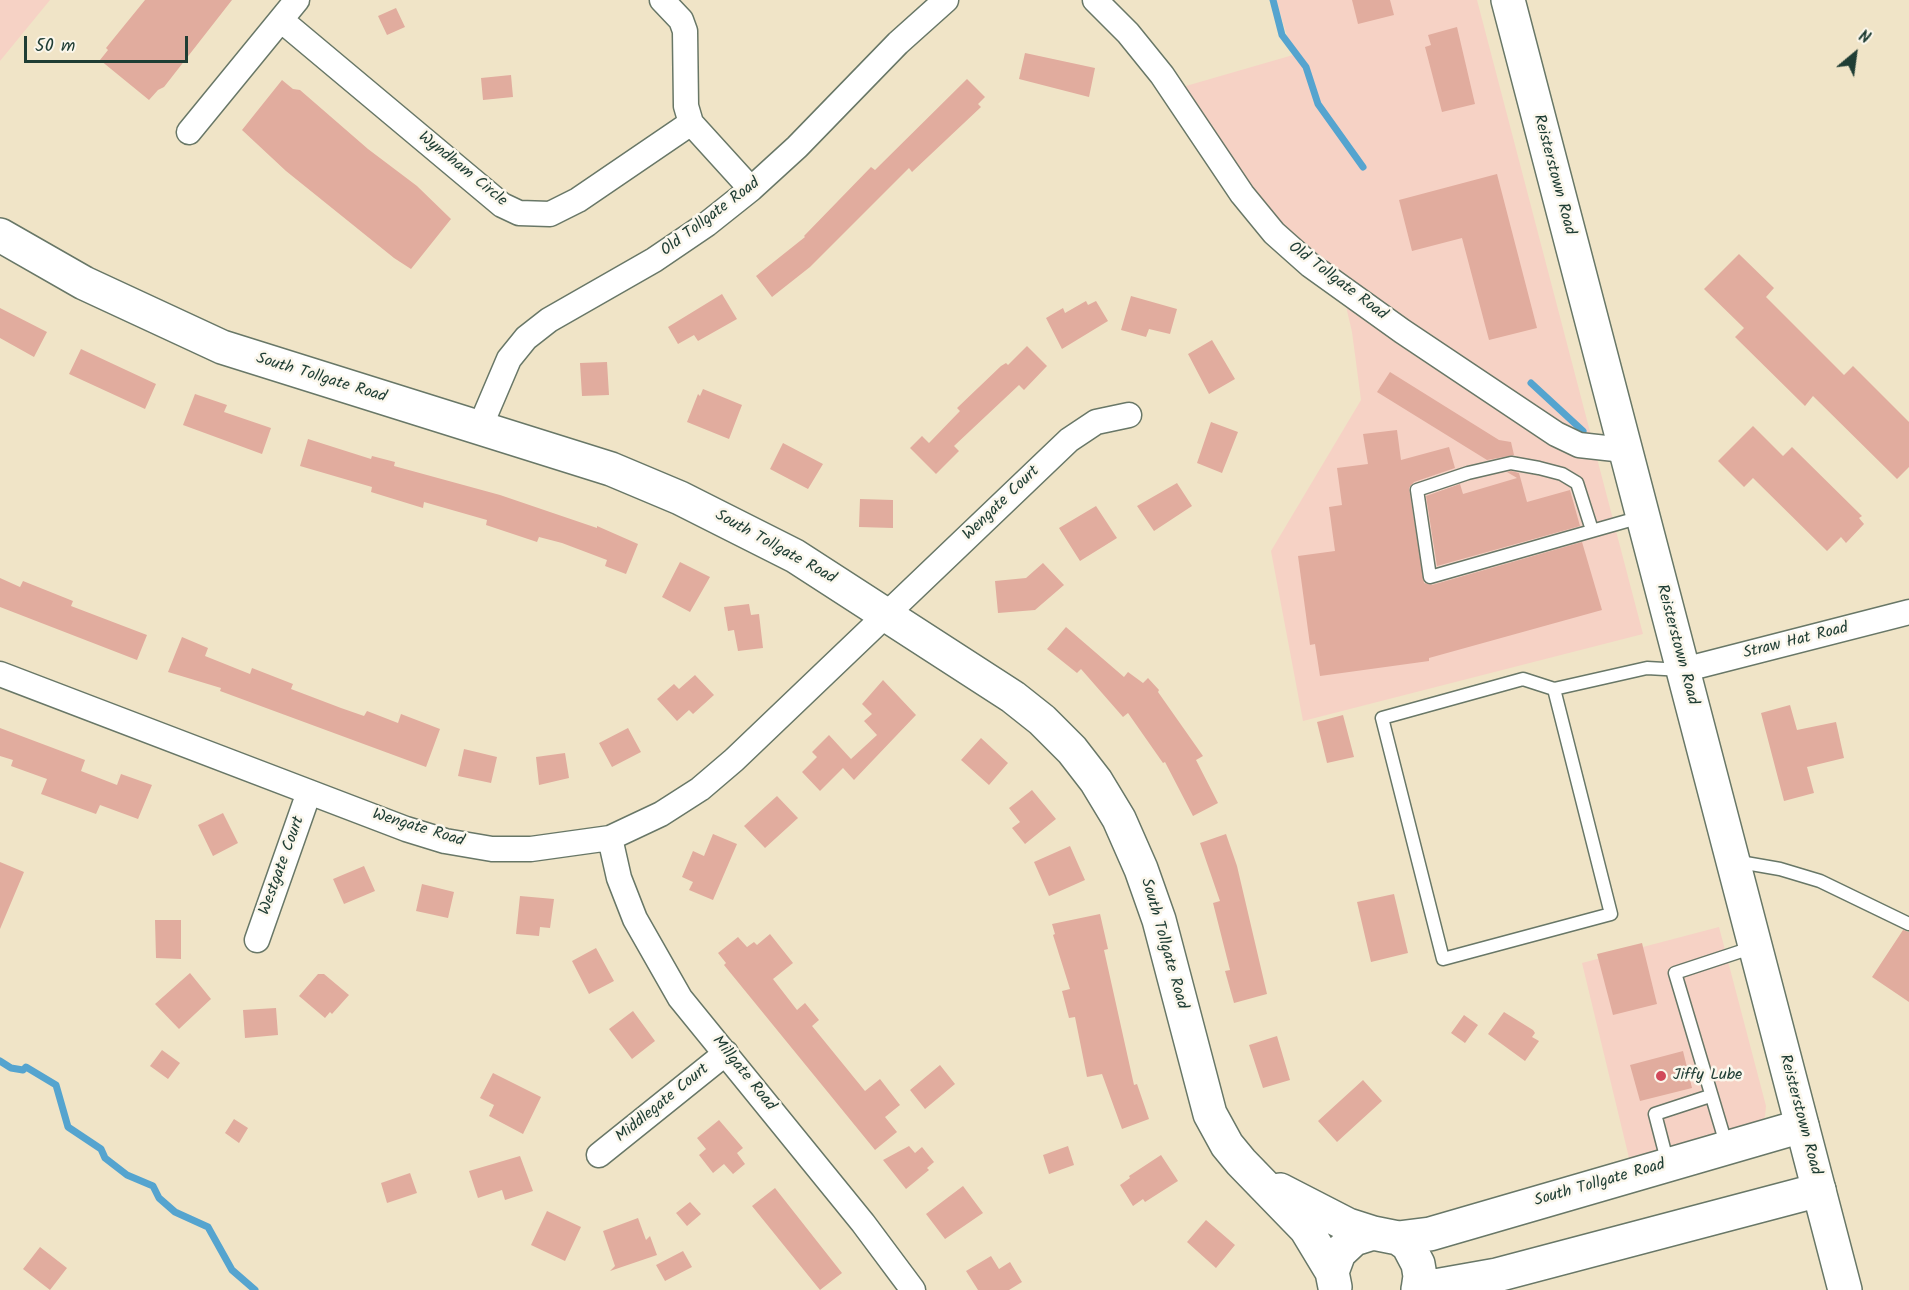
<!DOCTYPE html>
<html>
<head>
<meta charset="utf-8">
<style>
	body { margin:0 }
	#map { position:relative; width:1909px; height:1290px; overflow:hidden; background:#f0e4c7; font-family:Kalam,sans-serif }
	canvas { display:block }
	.north { position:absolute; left:1825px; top:24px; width:60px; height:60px; -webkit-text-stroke:4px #fbf7ec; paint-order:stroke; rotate:29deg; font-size:16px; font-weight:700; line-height:24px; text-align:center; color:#1f3d34 }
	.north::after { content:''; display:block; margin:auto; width:21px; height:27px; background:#1f3d34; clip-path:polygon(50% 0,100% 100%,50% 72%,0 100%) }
	.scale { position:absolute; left:24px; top:36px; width:164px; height:27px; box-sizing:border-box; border:3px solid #1f3d34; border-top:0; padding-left:8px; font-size:18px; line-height:21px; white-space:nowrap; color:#1f3d34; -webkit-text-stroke:4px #fbf7ec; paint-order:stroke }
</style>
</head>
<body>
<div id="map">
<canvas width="1909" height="1290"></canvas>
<div class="north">N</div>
<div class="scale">50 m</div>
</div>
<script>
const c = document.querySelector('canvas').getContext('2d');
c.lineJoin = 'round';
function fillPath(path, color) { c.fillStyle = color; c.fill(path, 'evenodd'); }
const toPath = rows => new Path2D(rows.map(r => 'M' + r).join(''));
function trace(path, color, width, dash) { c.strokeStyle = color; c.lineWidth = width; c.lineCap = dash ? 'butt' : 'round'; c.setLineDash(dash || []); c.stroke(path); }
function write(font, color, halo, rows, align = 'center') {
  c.font = font + ' Kalam,sans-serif'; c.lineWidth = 5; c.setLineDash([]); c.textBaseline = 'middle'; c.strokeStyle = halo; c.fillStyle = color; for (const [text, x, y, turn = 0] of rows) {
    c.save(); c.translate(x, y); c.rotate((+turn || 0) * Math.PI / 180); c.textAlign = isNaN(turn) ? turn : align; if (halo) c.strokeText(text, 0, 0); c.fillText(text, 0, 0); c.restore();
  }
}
fillPath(toPath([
	[0,0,50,0,0,61],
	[1276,0,1477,0,1643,634,1303,721,1271,551,1361,400,1352,332,1338,272,1280,227,1179,88,1293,55],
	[1719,927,1766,1106,1765,1117,1757,1124,1630,1162,1582,963]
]), '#f6d2c5');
trace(toPath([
	[1273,0,1282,35,1306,67,1318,104,1363,167],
	[1531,383,1583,431],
	[0,1061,11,1068,23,1070,26,1067,56,1085,68,1127,101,1149,105,1158,127,1175,153,1186,159,1198,175,1212,208,1227,232,1270,255,1290]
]), '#55a4cf', 7);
fillPath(toPath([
	[145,0,232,0,164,87,158,90,149,100,100,60,108,50,106,48,110,43],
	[1352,0,1390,0,1394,15,1358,24],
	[396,8,405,27,387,35,378,16],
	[1457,27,1475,104,1442,112,1425,47,1431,45,1428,35],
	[1025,53,1095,68,1089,97,1019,79],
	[511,75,513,97,483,100,481,78],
	[967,79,985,97,978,104,981,107,912,172,909,168,810,267,772,297,756,276,805,237,804,236,871,167,875,170],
	[282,80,293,89,300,90,368,149,417,186,451,219,411,269,394,258,286,171,242,130],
	[1497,174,1537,328,1489,340,1462,238,1412,251,1399,200],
	[1739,254,1774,288,1766,297,1844,375,1853,366,1909,422,1909,467,1897,479,1813,396,1805,406,1735,337,1744,328,1704,289],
	[722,294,737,319,698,341,694,335,678,344,668,327],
	[1131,296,1177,309,1170,334,1149,329,1146,337,1121,330],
	[1086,301,1088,305,1096,301,1108,321,1062,349,1046,318,1063,308,1065,313],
	[0,308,47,332,34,357,0,338],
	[1212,340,1235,379,1209,394,1188,354],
	[1027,346,1047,366,1024,390,1019,385,954,446,959,451,936,474,910,448,922,436,929,443,960,411,957,408,1001,366,1006,363,1008,365],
	[81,349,156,384,145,409,69,374],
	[607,362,609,395,582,396,580,363],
	[1390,372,1499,440,1511,442,1514,455,1487,460,1377,392],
	[703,389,742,405,729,439,687,422,698,394,700,396],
	[195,394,227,405,224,412,271,428,262,454,183,425],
	[1211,422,1238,432,1222,473,1197,463],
	[1753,426,1783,456,1792,447,1862,516,1859,518,1864,524,1846,543,1841,537,1827,551,1753,478,1744,487,1718,461],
	[1397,430,1401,460,1449,447,1455,468,1414,482,1409,488,1424,583,1432,585,1582,542,1602,610,1429,658,1429,661,1320,676,1315,644,1310,645,1298,556,1335,551,1329,507,1342,505,1337,468,1368,464,1363,434],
	[308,439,371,459,372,456,395,462,394,466,500,495,597,528,597,526,638,544,626,574,605,566,607,560,562,543,539,537,537,542,486,525,487,520,424,502,423,508,371,492,372,487,300,466],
	[783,443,823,464,808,489,770,469],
	[1511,471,1519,473,1527,502,1570,490,1580,526,1437,566,1426,496,1460,484,1463,494,1517,478,1507,472],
	[1177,483,1192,506,1154,531,1137,506],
	[860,499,893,500,893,528,859,527],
	[1096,506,1117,538,1080,561,1059,528],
	[680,562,710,577,690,612,662,597],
	[1043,563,1064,585,1035,610,998,613,995,581,1026,578],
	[0,578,20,587,23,581,73,601,71,606,147,635,137,660,0,607],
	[749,604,751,615,759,614,763,648,738,651,734,630,728,631,724,607],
	[1066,627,1124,677,1128,672,1143,683,1148,678,1159,690,1158,692,1203,756,1196,760,1218,803,1193,816,1165,762,1163,763,1128,713,1123,717,1081,669,1077,673,1047,649],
	[182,637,208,648,205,656,250,674,252,668,293,684,291,689,341,708,364,716,367,711,398,723,401,714,440,729,426,767,220,691,221,688,168,672],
	[695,675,714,695,693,714,689,710,677,721,657,699,674,684,679,689],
	[883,680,916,715,854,780,843,768,820,791,802,772,817,757,812,752,829,735,851,759,877,735,864,721,872,714,862,704],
	[1790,705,1797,730,1836,722,1844,758,1807,767,1814,793,1784,801,1761,713],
	[1343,715,1354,757,1327,763,1317,722],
	[0,728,85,760,81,771,117,785,121,774,152,785,138,819,100,805,96,814,41,794,47,779,11,766,13,760,0,756],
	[628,728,641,752,612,767,599,743],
	[981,738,1008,763,989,785,961,760],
	[464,749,497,757,491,783,458,776],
	[565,753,569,778,539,785,536,757],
	[1032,790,1056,819,1025,844,1012,828,1020,822,1009,808],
	[777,796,798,818,765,848,744,826],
	[223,813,238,843,213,856,198,825],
	[713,834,737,844,713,900,689,890,693,882,682,877,693,851,704,856],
	[1226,834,1237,866,1267,994,1234,1003,1225,971,1230,970,1213,903,1220,901,1200,843],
	[1070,846,1085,880,1049,896,1034,862],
	[0,862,24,872,0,929],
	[364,866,375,891,344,904,333,879],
	[422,884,454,892,448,918,416,911],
	[1394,894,1408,953,1371,962,1357,902],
	[520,896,554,899,550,928,540,927,539,936,516,934],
	[1100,914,1108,949,1104,950,1134,1085,1137,1084,1149,1119,1122,1129,1102,1074,1087,1077,1075,1017,1069,1018,1062,991,1070,989,1053,935,1055,934,1052,924],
	[155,920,181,920,181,959,156,958],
	[1903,930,1909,932,1909,1002,1872,977],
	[770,934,793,963,773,979,797,1010,805,1003,819,1020,812,1026,865,1091,880,1079,900,1105,885,1117,897,1132,875,1150,724,965,726,963,718,953,738,937,747,947,754,942,757,945],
	[1642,943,1657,1004,1613,1015,1597,954],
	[596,948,614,981,589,994,572,961],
	[190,973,211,999,179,1029,155,1004],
	[318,974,324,974,349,995,332,1014,330,1012,325,1018,299,996],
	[276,1008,278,1035,245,1038,243,1010],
	[633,1011,655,1041,632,1059,609,1029],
	[1504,1012,1533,1030,1535,1033,1532,1037,1539,1041,1525,1061,1488,1034],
	[1464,1015,1478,1025,1465,1043,1451,1033],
	[1277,1036,1290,1080,1263,1088,1249,1045],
	[162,1050,180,1063,168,1079,150,1066],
	[1683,1051,1692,1088,1640,1101,1630,1065],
	[940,1065,955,1084,925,1109,910,1090],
	[493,1073,541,1097,523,1134,489,1116,494,1105,480,1098],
	[1363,1080,1382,1101,1337,1142,1318,1121],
	[234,1119,248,1128,239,1143,225,1133],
	[719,1120,743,1148,737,1153,745,1164,733,1174,724,1164,713,1173,699,1155,706,1149,697,1138],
	[909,1146,915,1153,922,1147,934,1162,927,1168,929,1170,906,1189,883,1160],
	[1068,1146,1074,1165,1049,1174,1043,1155],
	[1161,1155,1178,1181,1145,1202,1143,1199,1133,1206,1120,1185,1130,1178,1129,1176],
	[520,1156,533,1191,505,1200,502,1190,478,1198,469,1171],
	[410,1173,417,1193,387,1203,381,1183],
	[963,1186,983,1213,945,1239,926,1214],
	[775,1188,842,1273,820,1290,752,1206],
	[690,1202,701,1214,687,1226,676,1213],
	[547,1211,581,1227,565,1261,531,1245],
	[638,1218,646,1240,650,1236,657,1255,610,1271,615,1266,603,1231],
	[1206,1220,1235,1245,1216,1268,1187,1242],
	[40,1247,67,1268,50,1290,23,1269],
	[683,1251,692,1267,665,1281,656,1265],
	[991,1256,999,1269,1010,1262,1022,1282,1009,1290,978,1290,966,1271]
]), '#e1ac9e');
const lane = toPath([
	[1592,530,1577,483,1562,474,1539,468,1511,463,1468,473,1417,490,1430,577,1641,517],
	[1554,689,1611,914,1443,959,1382,718,1523,679,1554,689,1647,668,1682,670],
	[1734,861,1780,869,1820,881,1909,924],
	[1727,1147,1675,973,1754,947],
	[1668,1164,1655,1114,1710,1096]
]);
const street = toPath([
	[662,0,681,20,685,31,686,106,691,123,751,189],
	[1095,0,1128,33,1162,75,1242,194,1274,233,1310,265,1402,331,1556,434,1579,445,1624,450],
	[281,20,502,205,519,213,550,214,578,200,691,123],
	[189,132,297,0],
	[480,427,509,359,526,338,549,320,654,260,707,224,751,189,797,147,898,43,946,0],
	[1683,670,1909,612],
	[0,674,406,829,445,841,492,849,531,849,610,838,661,814,700,789,734,760,1069,440,1096,422,1129,415],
	[610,838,619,878,635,919,680,998,863,1223,913,1290],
	[257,940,309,792],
	[599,1155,726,1053]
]);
const secondary = toPath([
	[0,235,84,283,222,347,611,469,680,498,795,556,1013,697,1042,720,1072,750,1096,781,1119,819,1141,869,1159,920,1210,1114,1227,1145,1241,1162,1306,1229,1332,1272],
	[1280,1190,1348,1225,1373,1233],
	[1398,1238,1430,1234,1802,1126],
	[1335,1287,1332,1272,1339,1253,1354,1239,1373,1233,1398,1238,1408,1245,1418,1264,1420,1276,1418,1290],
	[1418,1289,1497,1275,1819,1190]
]);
const primary = toPath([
	[1508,0,1845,1290]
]);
trace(lane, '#687767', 15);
trace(street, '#687767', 27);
trace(secondary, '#687767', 36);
trace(primary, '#687767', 36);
trace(lane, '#fff', 12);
trace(street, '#fff', 24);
trace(secondary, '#fff', 33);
trace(primary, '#fff', 33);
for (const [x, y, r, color] of [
	[1661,1076,6,"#d1495b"]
]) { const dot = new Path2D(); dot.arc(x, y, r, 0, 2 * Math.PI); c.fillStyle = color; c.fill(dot); trace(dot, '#fbf7ec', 2); }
write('16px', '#1f3d34', '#fbf7ec', [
	["Wyndham Circle",462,170,39],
	["Reisterstown Road",1553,175,75],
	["Old Tollgate Road",711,218,-37],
	["Old Tollgate Road",1337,282,37],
	["South Tollgate Road",321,379,17],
	["Wengate Court",1002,504,-44],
	["South Tollgate Road",775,548,29],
	["Straw Hat Road",1796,642,-14],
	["Reisterstown Road",1676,645,75],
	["Wengate Road",418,829,17],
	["Westgate Court",283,866,-70],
	["South Tollgate Road",1163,944,74],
	["Millgate Road",743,1074,51],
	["Middlegate Court",663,1104,-39],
	["Reisterstown Road",1799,1115,75],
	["South Tollgate Road",1600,1184,-16]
]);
write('16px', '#1f3d34', '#fbf7ec', [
	["Jiffy Lube",1673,1076]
], 'left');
</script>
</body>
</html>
